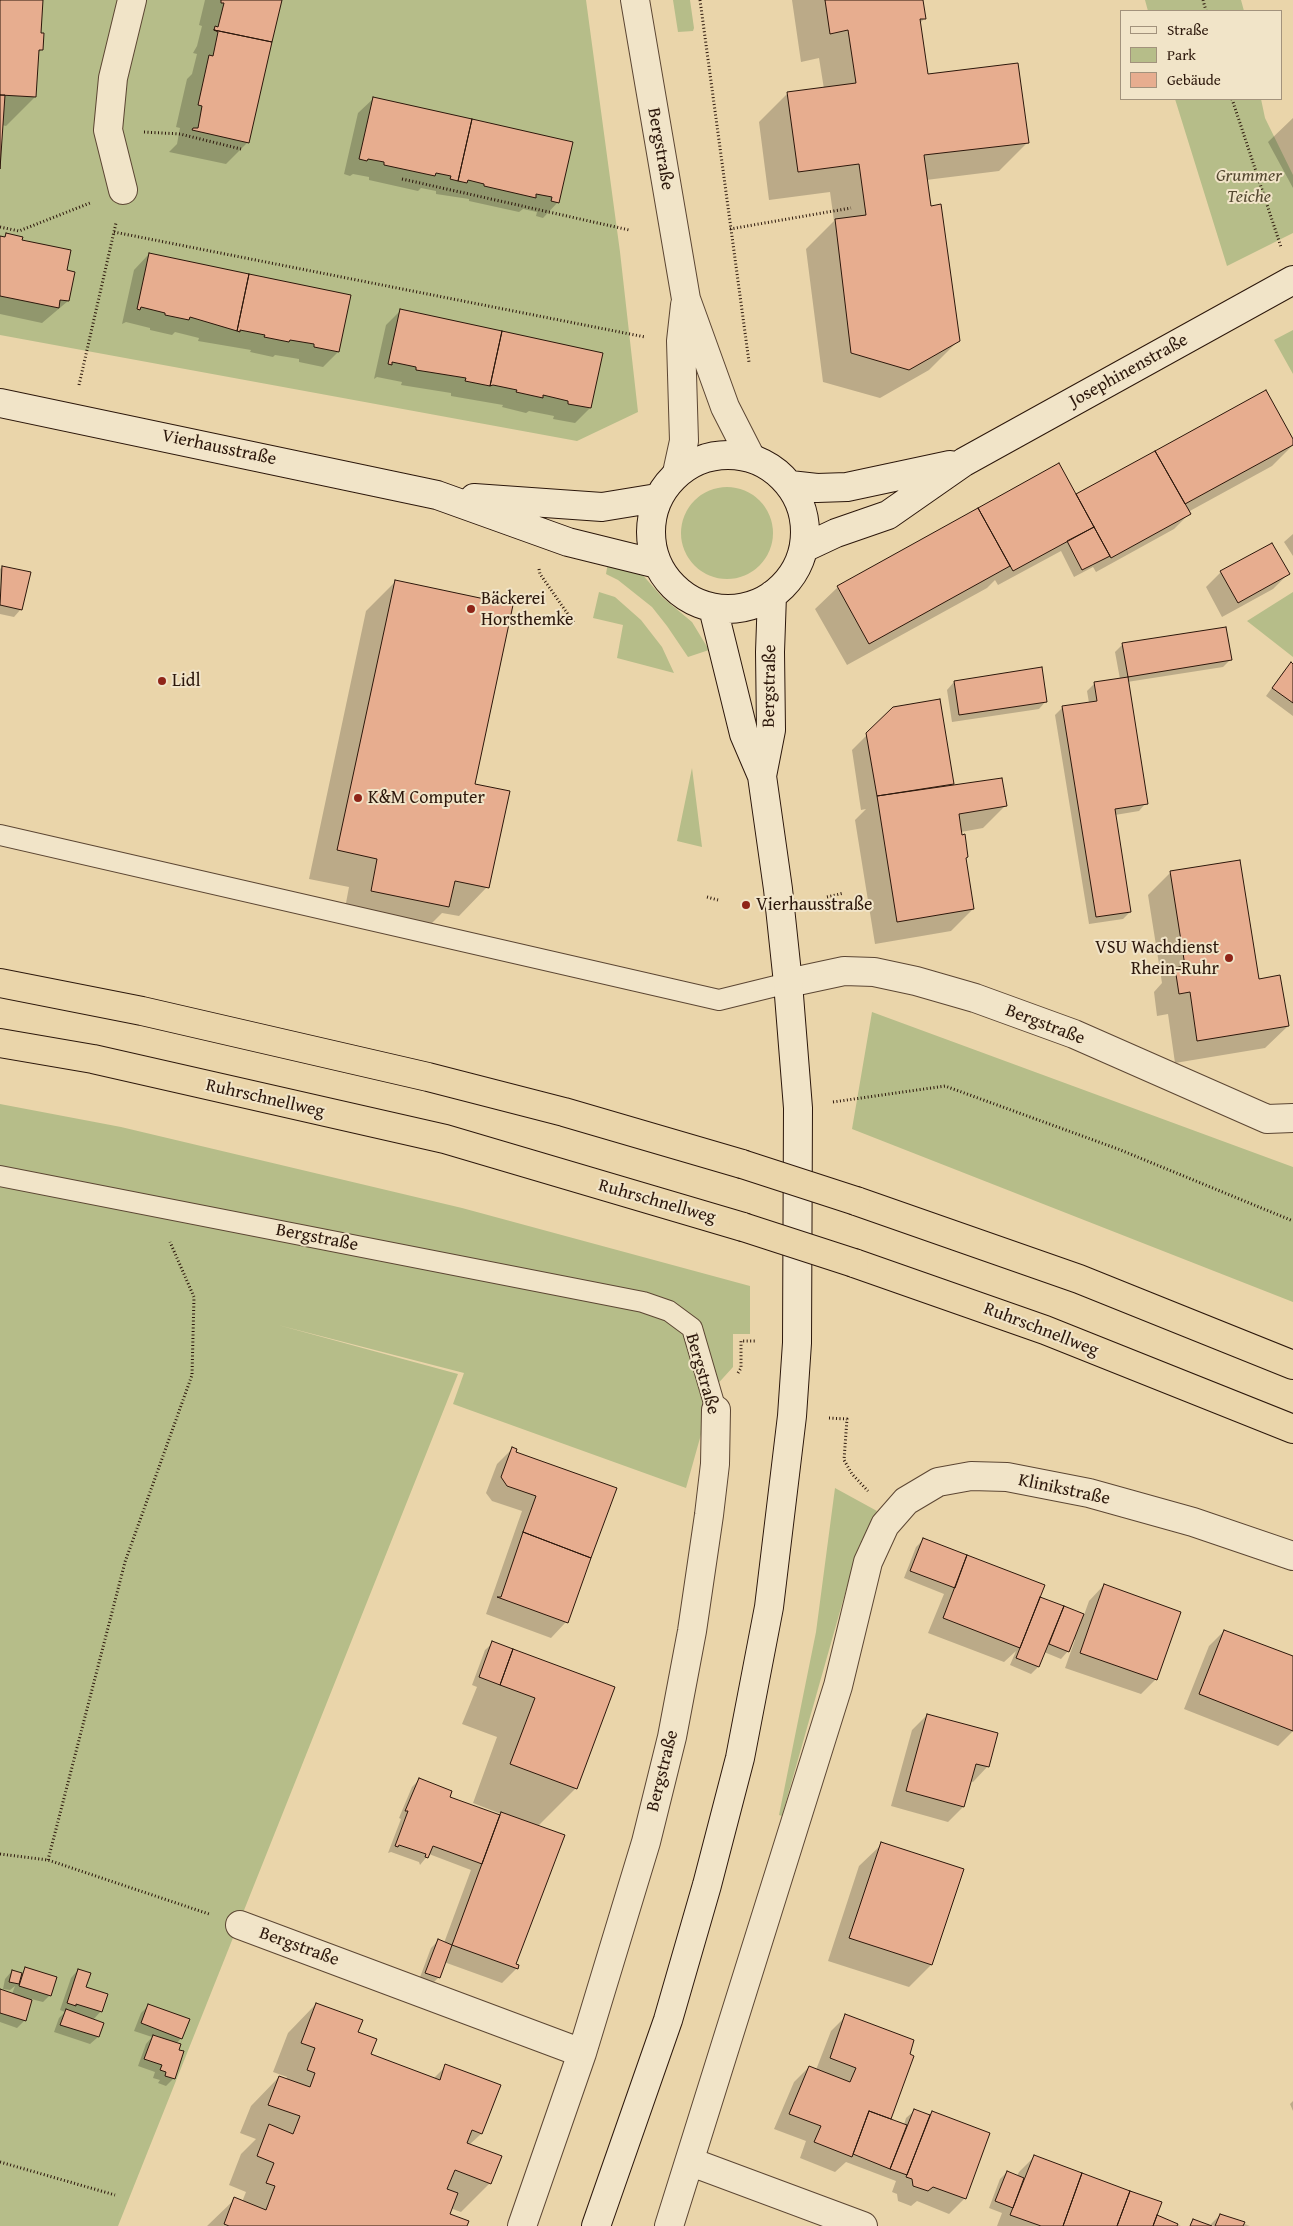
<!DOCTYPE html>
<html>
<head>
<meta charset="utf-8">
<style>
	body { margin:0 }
	#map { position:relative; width:1293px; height:2226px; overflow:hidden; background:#ead5aa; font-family:"Gentium Book Plus",serif }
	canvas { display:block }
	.legend { position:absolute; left:1120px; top:10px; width:162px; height:90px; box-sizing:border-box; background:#f1e4c8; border:1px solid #a2927c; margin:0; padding:6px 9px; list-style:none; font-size:15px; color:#2c170b }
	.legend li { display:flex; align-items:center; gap:10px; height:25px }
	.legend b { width:25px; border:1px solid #a2927c }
</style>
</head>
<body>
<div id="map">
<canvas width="1293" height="2226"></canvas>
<ul class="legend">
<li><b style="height:6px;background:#f1e4c8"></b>Straße</li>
<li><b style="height:14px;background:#b6bd89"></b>Park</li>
<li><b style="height:14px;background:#e7ad8f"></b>Gebäude</li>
</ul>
</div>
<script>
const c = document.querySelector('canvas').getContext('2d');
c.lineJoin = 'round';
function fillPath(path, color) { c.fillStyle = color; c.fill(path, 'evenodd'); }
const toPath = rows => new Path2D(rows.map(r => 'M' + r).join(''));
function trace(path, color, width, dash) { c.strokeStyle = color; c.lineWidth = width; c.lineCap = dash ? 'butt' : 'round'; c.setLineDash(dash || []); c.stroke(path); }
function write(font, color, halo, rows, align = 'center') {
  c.font = font + ' "Gentium Book Plus",serif'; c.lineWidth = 4; c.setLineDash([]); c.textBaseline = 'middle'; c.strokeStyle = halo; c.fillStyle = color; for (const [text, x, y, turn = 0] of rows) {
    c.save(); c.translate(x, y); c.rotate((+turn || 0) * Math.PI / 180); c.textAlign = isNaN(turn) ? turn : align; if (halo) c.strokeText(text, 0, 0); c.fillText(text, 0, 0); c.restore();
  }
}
fillPath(toPath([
	[0,0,586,0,620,252,638,412,577,441,0,335],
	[673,0,690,0,694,28,693,31,678,32],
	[1145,0,1241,0,1244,11,1148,11],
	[1175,99,1261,99,1265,118,1293,175,1293,233,1227,266],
	[1293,330,1293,374,1274,340],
	'681 533a46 46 0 1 1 92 0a46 46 0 1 1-92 0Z',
	[608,562,641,573,662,597,692,622,709,650,688,657,667,626,652,607,618,580,606,574],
	[599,592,615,597,641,620,662,647,674,673,617,658,623,625,593,618],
	[1293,592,1293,657,1247,621],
	[692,768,702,847,677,841],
	[872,1012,1293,1167,1293,1302,852,1129],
	[0,1104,121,1127,462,1208,750,1286,750,1334,733,1334,733,1367,714,1388,686,1488,453,1404,464,1373,278,1325,458,1374,118,2226,0,2226],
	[835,1488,877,1511,858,1548,848,1583,782,1816,779,1815,816,1632]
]), '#b6bd89');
fillPath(toPath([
	[0,0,41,0,39,34,42,49,38,53,35,97,6,126,2,125,0,150],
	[205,0,281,0,248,142,226,164,169,152,177,144,180,128,176,127,187,79,192,74,197,54,193,53,197,46,202,26,199,25],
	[792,0,922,0,924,19,919,24,927,75,1028,142,999,171,926,180,930,207,958,341,929,370,880,398,823,382,806,249,834,221,830,192,769,200,759,122,788,93,824,89,819,58,801,62],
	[374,98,572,143,558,202,543,218,536,216,537,212,523,209,519,212,469,201,469,199,436,194,436,191,421,188,418,191,369,180,369,177,353,174,350,176,344,174,358,113],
	[1293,118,1293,188,1268,142],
	[7,234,65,271,68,301,42,323,0,314,0,237,3,238],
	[149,254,338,352,323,367,299,362,299,359,275,355,273,357,250,352,251,350,198,341,199,338,175,332,172,335,150,330,150,328,126,322,122,324,134,270],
	[401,310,590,408,575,423,553,419,554,416,529,411,526,413,502,407,503,405,451,396,451,393,401,385,402,382,377,377,374,379,386,325],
	[1265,392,1293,442,1293,445,1272,466,1188,512,1189,514,1174,529,1096,572,1093,567,1074,577,1061,551,998,585,995,580,987,588,847,665,815,609,838,587,1058,465,1076,496],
	[1293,534,1293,556,1284,542],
	[2,567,21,609,14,617,0,614,0,569],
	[1221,572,1288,574,1273,589,1222,617,1206,587],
	[395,582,474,785,487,887,459,916,442,913,419,936,343,919,349,887,309,879,366,611],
	[1123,644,1230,660,1223,667,1127,682,1146,803,1139,811,1115,815,1130,912,1123,919,1089,924,1055,715,1063,707,1089,703,1087,691,1095,683,1120,679,1115,652],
	[1293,665,1293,716,1266,696,1284,671],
	[954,682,1046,701,1039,709,952,722,947,690],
	[894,708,952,784,950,787,1005,806,983,828,961,832,967,856,964,859,973,909,951,931,875,944,855,820,866,809,861,810,852,750],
	[1171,872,1258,980,1288,1026,1265,1048,1175,1063,1168,1014,1157,1016,1154,992,1162,983,1148,895],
	[512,1449,514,1453,615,1489,566,1622,551,1638,486,1614,522,1511,492,1501,486,1493,497,1464],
	[923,1540,1039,1598,1084,1615,1089,1601,1104,1585,1156,1679,1141,1694,1065,1668,1075,1640,1073,1639,1068,1651,1061,1659,1044,1652,1038,1667,1031,1674,1010,1665,1016,1651,1004,1662,928,1633,944,1594,904,1578,916,1547],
	[1224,1631,1293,1658,1293,1731,1278,1746,1184,1709,1209,1646],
	[493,1643,614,1688,576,1788,538,1826,514,1965,517,1968,502,1983,444,1962,439,1977,431,1985,419,1980,431,1948,438,1941,444,1943,471,1870,429,1854,420,1865,419,1862,391,1852,388,1853,401,1819,399,1818,412,1787,419,1780,448,1797,499,1816,501,1814,473,1803,497,1737,462,1724,477,1687,472,1685,485,1650],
	[927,1715,988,1766,973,1782,970,1781,963,1807,948,1822,891,1806,912,1730],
	[882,1844,931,1965,909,1987,828,1961,859,1866],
	[25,1969,50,1995,43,2002,31,1999,24,2021,17,2028,0,2022,0,1990,12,1994,15,1986,10,1990,3,1989,5,1979,12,1971,21,1974],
	[78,1970,85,1988,101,2011,93,2020,102,2023,98,2037,90,2044,54,2032,59,2018,65,2012,60,2010,71,1978],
	[316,2004,356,2033,370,2055,433,2079,446,2066,481,2134,469,2145,490,2183,461,2212,450,2208,448,2214,466,2226,207,2226,235,2199,242,2202,246,2192,229,2185,241,2154,256,2139,240,2133,251,2106,279,2077,286,2080,287,2077,273,2072,288,2033],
	[148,2006,181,2038,176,2044,174,2078,166,2086,158,2083,160,2080,153,2078,155,2072,138,2066,146,2044,152,2037,134,2031,141,2013],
	[846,2016,912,2057,889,2119,904,2125,906,2118,914,2111,928,2116,932,2112,989,2134,964,2199,949,2214,917,2201,911,2206,898,2201,897,2194,892,2192,896,2181,846,2162,835,2172,800,2158,806,2141,774,2129,794,2082,809,2067,816,2070,831,2031],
	[1293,2101,1293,2111,1290,2104],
	[1034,2157,1156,2216,1181,2226,997,2226,1002,2213,989,2208,1000,2179,1007,2172,1017,2176,1019,2172],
	[1220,2215,1250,2226,1209,2226]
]), '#0003');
const building = toPath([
	[0,0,43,0,41,33,44,33,43,50,39,50,36,97,0,95,0,0],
	[221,0,282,0,272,42,214,30,215,26,218,27,224,3,221,3,221,0],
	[825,0,923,0,926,19,920,19,928,74,1018,63,1029,143,924,155,931,206,941,204,960,341,909,370,851,353,835,219,866,215,859,164,798,172,787,92,856,83,848,30,830,34,825,0],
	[214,30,272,42,249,143,192,130,193,128,198,128,202,106,198,105,209,55,213,56,218,32,214,30],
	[0,95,5,95,0,169,0,95],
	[373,97,472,119,458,181,450,179,451,176,436,173,435,176,384,165,384,162,368,159,367,161,359,159,373,97],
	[472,119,573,142,559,203,551,201,552,197,536,194,536,198,484,186,484,184,468,180,467,183,458,181,472,119],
	[6,233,23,237,22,240,71,250,67,270,75,272,69,301,60,300,59,308,0,296,0,236,5,237,6,233],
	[149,253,249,274,237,331,190,317,189,320,165,315,165,313,141,307,140,310,137,309,149,253],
	[249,274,351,295,339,352,314,347,314,344,290,340,289,342,264,337,265,335,240,330,240,332,237,331,249,274],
	[400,309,502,331,490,386,465,381,466,378,416,370,416,367,392,362,392,365,388,364,400,309],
	[502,331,603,353,591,408,568,404,568,401,543,395,543,398,516,392,517,390,493,385,490,386,502,331],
	[1266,390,1293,439,1293,445,1185,504,1155,451,1266,390],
	[1155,451,1191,514,1111,558,1076,494,1155,451],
	[1059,463,1094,527,1013,571,978,508,1059,463],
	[978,508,1010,566,869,644,837,586,978,508],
	[1094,527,1110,556,1082,570,1067,541,1094,527],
	[1272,543,1290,574,1238,603,1220,571,1272,543],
	[2,566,31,572,22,610,0,605,2,566],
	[395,580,513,605,475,784,510,791,489,888,455,881,449,907,371,891,377,859,337,850,395,580],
	[1226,627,1232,660,1128,677,1122,643,1226,627],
	[1291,662,1293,664,1293,703,1272,688,1291,662],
	[1042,667,1047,702,959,715,954,681,1042,667],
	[1128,677,1148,804,1115,809,1131,912,1096,917,1062,706,1097,701,1094,682,1128,677],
	[940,699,954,784,877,796,866,733,893,707,940,699],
	[1002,778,1007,806,959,814,962,835,965,834,968,857,966,858,974,909,897,922,877,796,1002,778],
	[1240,860,1259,979,1280,975,1289,1026,1197,1041,1190,992,1179,994,1175,968,1185,966,1170,871,1240,860],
	[512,1447,517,1449,516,1452,617,1488,591,1558,523,1532,536,1496,507,1486,501,1477,512,1447],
	[523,1532,591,1558,568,1623,497,1597,501,1597,523,1532],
	[923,1538,967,1555,955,1588,910,1571,923,1538],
	[967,1555,1045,1585,1020,1648,943,1618,967,1555],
	[1104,1584,1181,1612,1157,1680,1080,1653,1104,1584],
	[1040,1597,1064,1606,1039,1667,1016,1658,1040,1597],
	[1064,1606,1084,1614,1069,1652,1049,1644,1064,1606],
	[1224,1630,1293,1656,1293,1731,1199,1694,1224,1630],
	[492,1641,513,1649,500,1685,479,1677,492,1641],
	[513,1649,615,1687,577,1789,510,1764,535,1698,500,1685,513,1649],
	[927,1714,998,1733,989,1767,976,1764,964,1807,906,1791,927,1714],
	[419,1778,452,1791,450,1797,500,1815,482,1864,433,1846,428,1858,425,1857,426,1854,399,1845,398,1847,395,1846,408,1811,405,1811,419,1778],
	[501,1812,565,1835,516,1964,519,1965,518,1969,452,1945,501,1812],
	[881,1842,964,1869,932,1965,849,1938,881,1842],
	[438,1939,452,1945,440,1978,425,1973,438,1939],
	[25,1967,57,1977,51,1996,19,1986,25,1967],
	[78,1969,91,1973,86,1987,108,1994,102,2012,76,2004,76,2006,67,2003,78,1969],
	[12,1970,22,1973,19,1984,9,1982,12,1970],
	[0,1989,32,2000,26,2021,0,2013,0,1989],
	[316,2003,363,2020,358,2032,377,2039,371,2054,440,2080,445,2064,501,2085,482,2134,472,2130,467,2143,502,2156,491,2184,455,2170,447,2189,458,2193,450,2214,469,2221,467,2226,229,2226,224,2224,234,2197,266,2210,275,2186,266,2183,274,2163,257,2156,269,2124,293,2134,300,2116,268,2105,279,2076,310,2087,315,2073,307,2070,315,2048,301,2043,316,2003],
	[148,2004,190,2019,182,2039,141,2023,148,2004],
	[66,2009,104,2023,99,2037,60,2025,66,2009],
	[845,2014,914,2040,910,2054,914,2056,891,2119,869,2111,852,2157,814,2142,821,2126,789,2114,809,2066,850,2082,856,2068,830,2058,845,2014],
	[153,2035,181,2044,179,2050,184,2051,175,2079,165,2076,166,2072,160,2070,162,2065,144,2059,153,2035],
	[914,2109,930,2115,907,2175,890,2169,914,2109],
	[869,2111,907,2125,890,2169,853,2154,869,2111],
	[932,2111,990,2133,966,2199,933,2187,928,2191,913,2186,912,2179,906,2177,932,2111],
	[1034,2155,1082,2173,1063,2226,1041,2226,1010,2215,1034,2155],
	[1007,2171,1024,2178,1013,2208,995,2201,1007,2171],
	[1082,2173,1130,2191,1117,2226,1063,2226,1082,2173],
	[1130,2191,1162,2202,1153,2226,1117,2226,1130,2191],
	[1220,2214,1245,2222,1243,2226,1215,2226,1220,2214],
	[1157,2215,1178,2224,1177,2226,1153,2226,1157,2215],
	[1193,2219,1212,2226,1190,2226,1193,2219]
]);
fillPath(building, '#e7ad8f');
trace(building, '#2c170b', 1);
const lane = toPath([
	[0,835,719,1000,788,983],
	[0,1176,643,1302,669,1311,692,1328,716,1410]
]);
const street = toPath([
	[635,0,686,299,725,407,751,458],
	[123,190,108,130,113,78,132,0],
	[677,473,684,441,681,341,685,305],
	[788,983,844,971,874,972,916,981,975,998,1074,1034,1267,1119,1293,1118],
	[240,1925,582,2053],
	[691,2162,863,2226],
	[522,2226,582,2053,646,1842,672,1737,692,1631,709,1515,715,1464,716,1410],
	[669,2226,838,1686,868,1562,885,1525,906,1501,938,1482,971,1476,1007,1477,1089,1493,1193,1522,1293,1556]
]);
const secondary = toPath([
	[0,403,437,495,568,542,657,564],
	'651 532a77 77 0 1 1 154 0a77 77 0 1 1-154 0Z',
	[790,485,817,488,847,487,950,465],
	[474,498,602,507,657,498],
	[804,548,836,533,888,515,964,462,1293,280],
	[762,776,771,730,770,652,772,595],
	[596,2226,668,2020,707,1885,740,1758,769,1607,792,1416,797,1343,798,1108,788,983,778,889,762,776,744,734,713,608]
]);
const highway = toPath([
	[0,983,142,1011,428,1077,564,1112,742,1164],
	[0,1043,93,1059,445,1139,743,1227],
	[856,1201,1079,1279,1293,1365],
	[854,1263,1045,1330,1293,1429]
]);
trace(lane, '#5c4633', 22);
trace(street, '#5c4633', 30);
trace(secondary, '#2c170b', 30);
trace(highway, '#2c170b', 30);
trace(toPath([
	[700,0,749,362],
	[1203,0,1206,11],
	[1232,99,1281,247],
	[144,132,180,134,241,149],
	[402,179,629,230],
	[0,227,19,231,90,203],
	[730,229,851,208],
	[114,232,645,337],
	[79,385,116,223],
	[539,569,540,574,574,623],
	[707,897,718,900],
	[827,897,844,893],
	[833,1102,945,1086,1118,1149,1293,1221],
	[738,1373,741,1368,741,1341,757,1341],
	[829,1418,847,1419,844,1460,852,1474,868,1491],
	[0,1854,48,1860,209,1914],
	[48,1860,125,1562,192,1375,194,1297,170,1242],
	[0,2162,115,2195]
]), '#2c170b', 3, [1, 2.5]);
trace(lane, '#f1e4c8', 20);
trace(street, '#f1e4c8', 28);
trace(secondary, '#f1e4c8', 28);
trace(highway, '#ead5aa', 28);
const highwayBridge = toPath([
	[742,1164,856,1201],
	[743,1227,854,1263]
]);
trace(highwayBridge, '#2c170b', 30, []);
trace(highwayBridge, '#ead5aa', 28);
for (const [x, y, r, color] of [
	[471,609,5,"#8f2418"],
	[162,681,5,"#8f2418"],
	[358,798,5,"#8f2418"],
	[746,905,5,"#8f2418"],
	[1229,958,5,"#8f2418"]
]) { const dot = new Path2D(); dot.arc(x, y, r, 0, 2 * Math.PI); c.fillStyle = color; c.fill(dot); trace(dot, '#f1e4c8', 2); }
write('18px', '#2c170b', '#f1e4c8', [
	["Bergstraße",660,149,80],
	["Josephinenstraße",1129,371,-29],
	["Vierhausstraße",219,448,12],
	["Bergstraße",770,686,-89],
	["Bergstraße",1045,1025,21],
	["Ruhrschnellweg",265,1099,13],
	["Ruhrschnellweg",657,1202,16],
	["Bergstraße",317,1238,11],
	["Ruhrschnellweg",1041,1330,21],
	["Bergstraße",702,1374,74],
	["Klinikstraße",1064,1490,12],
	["Bergstraße",663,1771,-76],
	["Bergstraße",299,1947,20]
]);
write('italic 18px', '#554931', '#f1e4c8', [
	["Grummer",1249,176],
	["Teiche",1249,197]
]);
write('18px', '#2c170b', '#f1e4c8', [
	["Bäckerei",481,599],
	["Horsthemke",481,620],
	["Lidl",172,681],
	["K&M Computer",368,798],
	["Vierhausstraße",756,905],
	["VSU Wachdienst",1219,948,"right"],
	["Rhein-Ruhr",1219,969,"right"]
], 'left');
</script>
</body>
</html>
